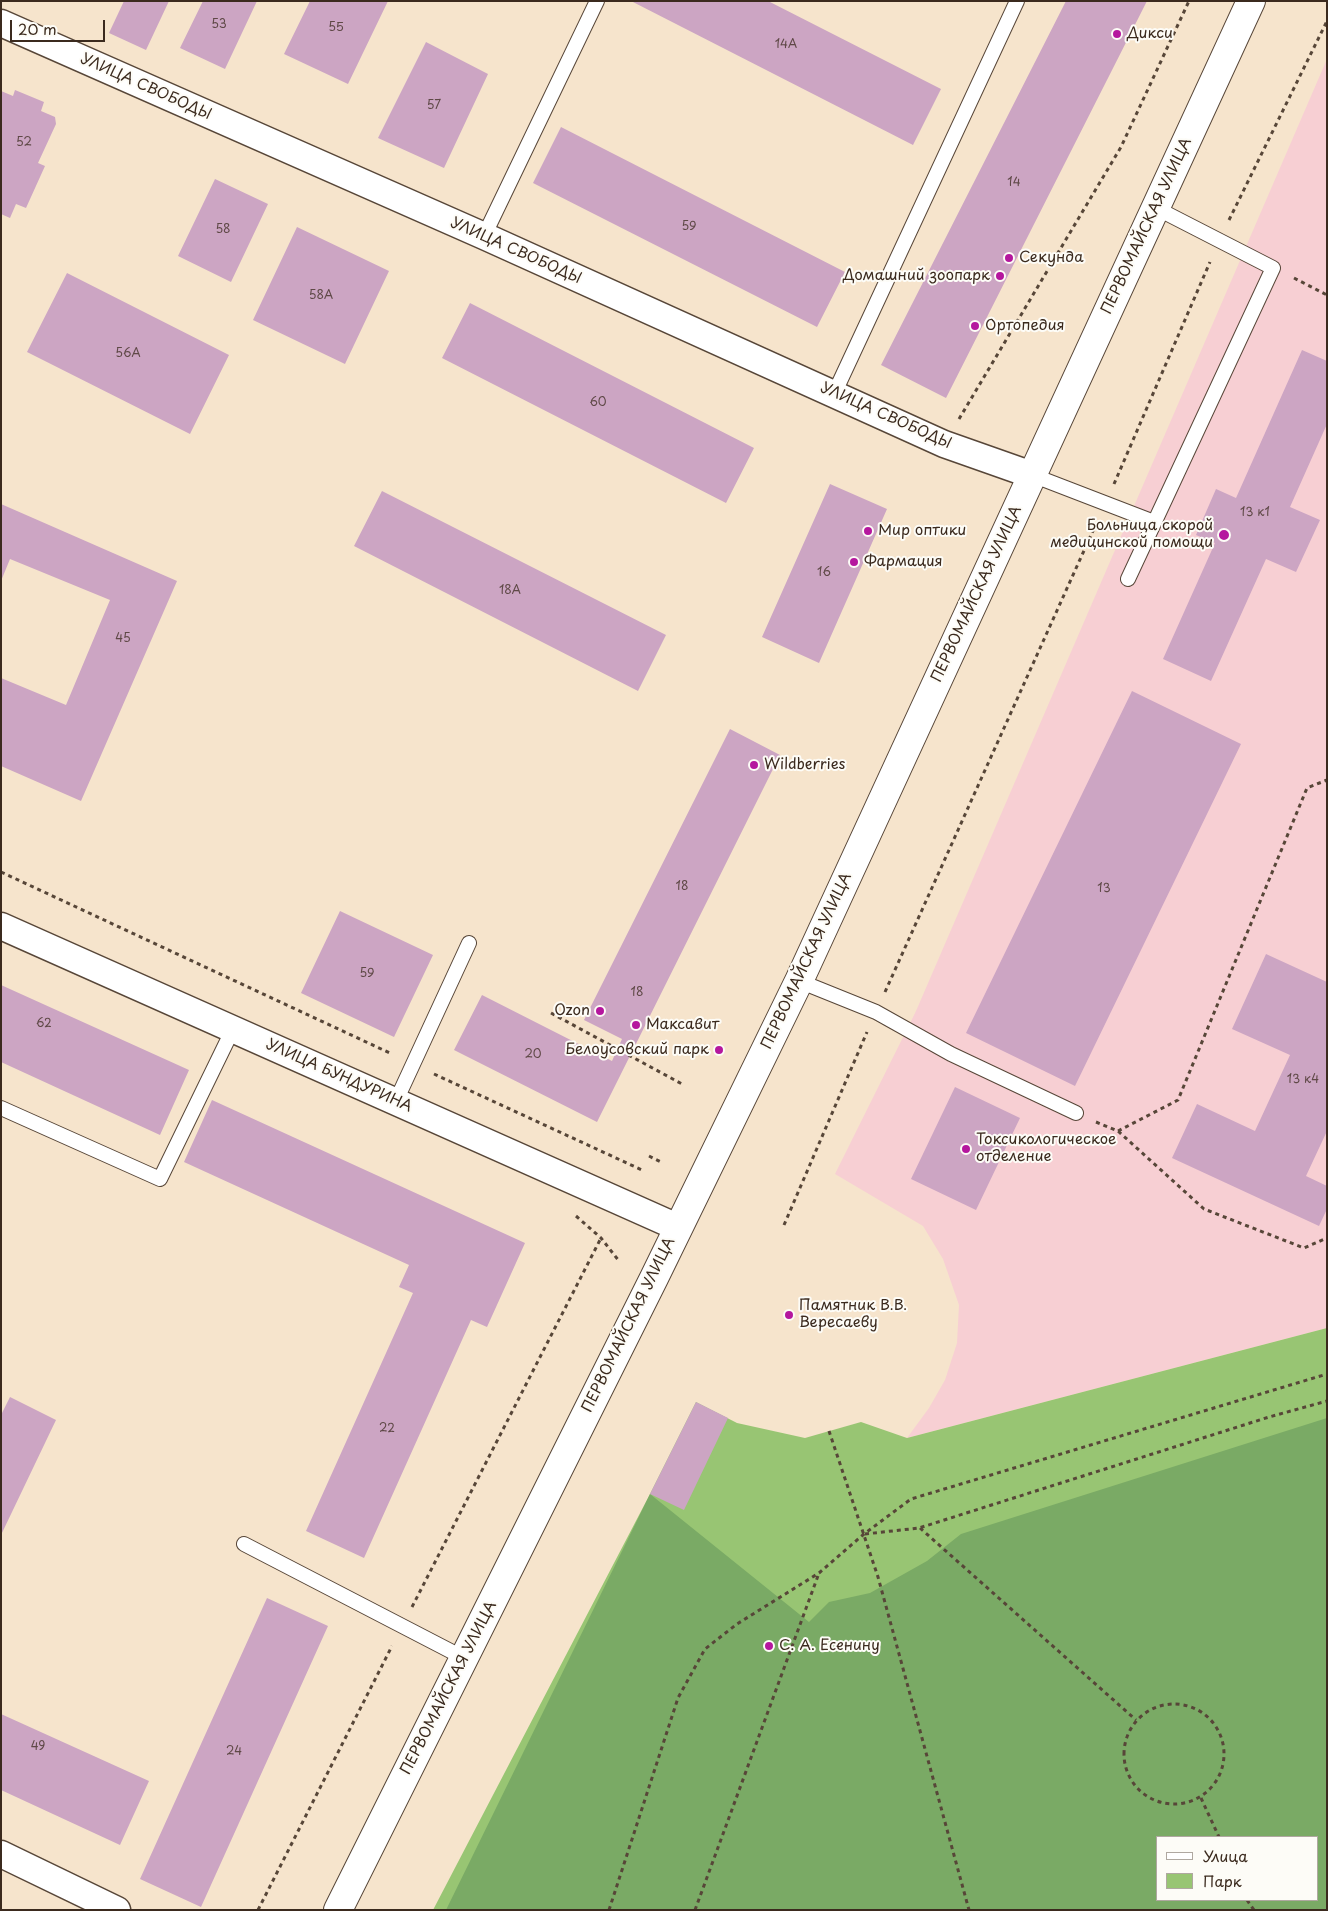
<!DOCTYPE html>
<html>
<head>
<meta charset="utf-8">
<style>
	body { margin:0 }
	#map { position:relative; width:1328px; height:1911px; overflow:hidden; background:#f6e4cc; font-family:"Playpen Sans",sans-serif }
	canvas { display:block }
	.frame { position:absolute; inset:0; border:2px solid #3b2a1e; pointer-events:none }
	.legend { position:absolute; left:1156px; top:1836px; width:162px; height:65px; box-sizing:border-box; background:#fdfcf7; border:1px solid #afa8a0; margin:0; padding:6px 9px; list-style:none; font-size:15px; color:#3b2a1e }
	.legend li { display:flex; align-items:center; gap:10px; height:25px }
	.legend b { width:25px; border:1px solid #afa8a0 }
	.scale { position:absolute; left:10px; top:20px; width:95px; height:22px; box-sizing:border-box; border:2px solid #3b2a1e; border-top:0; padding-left:6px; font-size:15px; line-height:18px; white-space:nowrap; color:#3b2a1e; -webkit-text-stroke:4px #fdfcf7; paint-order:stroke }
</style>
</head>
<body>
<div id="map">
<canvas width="1328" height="1911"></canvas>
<div class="frame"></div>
<ul class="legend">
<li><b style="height:6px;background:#fff"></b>Улица</li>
<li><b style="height:14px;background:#98c573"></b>Парк</li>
</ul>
<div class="scale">20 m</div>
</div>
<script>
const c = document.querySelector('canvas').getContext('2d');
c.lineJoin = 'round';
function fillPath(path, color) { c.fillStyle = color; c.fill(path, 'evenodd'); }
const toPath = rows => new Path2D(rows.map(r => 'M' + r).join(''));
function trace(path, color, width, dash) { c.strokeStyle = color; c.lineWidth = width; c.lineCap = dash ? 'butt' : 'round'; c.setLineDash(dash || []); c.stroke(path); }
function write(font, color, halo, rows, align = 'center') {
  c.font = font + ' "Playpen Sans",sans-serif'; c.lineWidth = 4; c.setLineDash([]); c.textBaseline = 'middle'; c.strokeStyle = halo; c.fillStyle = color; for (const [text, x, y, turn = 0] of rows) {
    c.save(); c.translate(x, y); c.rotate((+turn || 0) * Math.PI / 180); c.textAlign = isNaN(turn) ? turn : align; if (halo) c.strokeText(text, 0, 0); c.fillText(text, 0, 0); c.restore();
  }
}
fillPath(toPath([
	[1327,59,1327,1328,907,1438,929,1408,945,1380,957,1343,959,1305,943,1259,923,1226,835,1174,916,1011]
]), '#f7cfd3');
fillPath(toPath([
	[1327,1328,1327,1910,433,1910,650,1494,696,1402,737,1423,805,1438,861,1422,907,1438],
	[1157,1837,1317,1837,1317,1900,1157,1900]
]), '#98c573');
fillPath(toPath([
	[1327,1418,1327,1910,446,1910,650,1494,809,1622,829,1602,870,1593,927,1561,961,1534],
	[1157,1837,1317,1837,1317,1900,1157,1900]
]), '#7aaa65');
fillPath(toPath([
	[124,1,169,1,146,50,109,33],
	[203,1,257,1,225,69,180,48],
	[310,1,388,1,348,84,284,54],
	[631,1,768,1,941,89,913,145],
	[1066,1,1147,1,946,398,881,365],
	[426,42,488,74,444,168,378,138],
	[15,90,44,102,41,111,55,117,56,124,38,163,45,166,26,208,16,204,10,218,1,214,1,91,13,96],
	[561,127,845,272,817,327,533,183],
	[215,179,268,204,231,282,178,256],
	[297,227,389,271,345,364,253,320],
	[67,273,229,355,190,434,27,352],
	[470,303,754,448,726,503,442,358],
	[1302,350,1327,361,1327,424,1290,507,1320,520,1296,572,1266,559,1211,681,1163,659,1215,543,1196,535,1216,489,1236,498],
	[830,484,887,509,819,663,762,637],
	[382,491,666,635,638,691,354,546],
	[1,504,177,581,81,801,1,766,1,678,66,705,110,600,10,559,1,581],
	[1132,691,1241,744,1075,1086,966,1033],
	[730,729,780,755,597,1122,454,1050,482,995,612,1061,622,1039,584,1020],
	[340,911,433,955,394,1037,301,993],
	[1266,954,1327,982,1327,1131,1306,1176,1327,1186,1327,1209,1319,1226,1172,1158,1197,1104,1255,1131,1290,1055,1232,1029],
	[1,985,189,1070,160,1135,1,1062],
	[955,1087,1020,1118,976,1210,911,1179],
	[212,1100,525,1243,487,1327,471,1320,364,1558,306,1531,413,1293,399,1287,409,1265,184,1162],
	[10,1397,56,1420,1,1535,1,1415],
	[696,1402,728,1418,684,1510,650,1494],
	[267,1598,328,1626,201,1907,140,1879],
	[1,1714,149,1781,120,1845,1,1790]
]), '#cca5c3');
const lane = toPath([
	[484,236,597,1],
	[834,394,1017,1],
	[1032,475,1154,522],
	[1128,579,1273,268,1156,208],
	[799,981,876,1012,951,1054,1076,1113],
	[396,1101,469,943],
	[1,1108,160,1179,233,1029],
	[244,1544,464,1658]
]);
const street = toPath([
	[1,23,484,236,944,444,1032,475],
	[1,926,677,1227],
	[1,1854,117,1910]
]);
const secondary = toPath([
	[338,1910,654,1278,799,981,1251,1]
]);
trace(lane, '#574638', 16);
trace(street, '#574638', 29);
trace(secondary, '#574638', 30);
trace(toPath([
	[1229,220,1327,21],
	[1294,278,1327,295],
	[959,419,1121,147,1189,1],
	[1114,484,1210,262],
	[1,872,392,1054],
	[885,992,1096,524],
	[551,1013,682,1084],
	[434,1074,642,1170],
	[1096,1122,1118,1131,1204,1209,1304,1248,1327,1238],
	[1118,1131,1178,1100,1307,788,1327,780],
	[649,1156,663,1163],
	[576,1216,601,1238,619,1261],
	[784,1225,867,1032],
	[829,1431,878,1577,969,1910],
	[920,1528,1136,1720],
	[865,1534,919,1528,1269,1417,1327,1401],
	[412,1607,601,1238],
	'1124 1754a50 50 0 1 1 100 0a50 50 0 1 1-100 0Z',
	[1201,1798,1219,1837],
	[1247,1900,1254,1910],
	[258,1910,392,1646],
	[609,1910,678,1698,705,1649,737,1624,819,1573,864,1534,911,1499,1327,1374],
	[695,1910,819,1573]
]), '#574638', 3, [4, 4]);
trace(lane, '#fff', 14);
trace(street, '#fff', 26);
trace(secondary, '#fff', 28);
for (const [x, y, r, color] of [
	[1117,34,5,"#b5179e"],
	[1009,258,5,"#b5179e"],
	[1000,276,5,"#b5179e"],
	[975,326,5,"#b5179e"],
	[868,531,5,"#b5179e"],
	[1224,535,6,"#b5179e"],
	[854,562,5,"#b5179e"],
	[754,765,5,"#b5179e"],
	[600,1011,5,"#b5179e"],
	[636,1025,5,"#b5179e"],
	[719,1050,5,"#b5179e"],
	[966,1149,5,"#b5179e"],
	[789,1315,5,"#b5179e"],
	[769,1646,5,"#b5179e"]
]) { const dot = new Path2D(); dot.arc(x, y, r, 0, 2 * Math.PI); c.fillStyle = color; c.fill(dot); trace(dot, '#fdfcf7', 2); }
write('12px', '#5f4947', null, [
	["53",219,25],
	["55",336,28],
	["14А",786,45],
	["57",434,106],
	["52",24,143],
	["14",1014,183],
	["59",689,227],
	["58",223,230],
	["58А",321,296],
	["56А",128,354],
	["60",598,403],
	["13 к1",1255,513],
	["16",824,573],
	["18А",510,591],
	["45",123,639],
	["18",682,887],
	["13",1104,889],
	["59",367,974],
	["18",637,993],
	["62",44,1024],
	["20",533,1055],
	["13 к4",1303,1080],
	["22",387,1429],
	["49",38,1747],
	["24",234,1752]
]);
write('15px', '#3b2a1e', '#fdfcf7', [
	["Дикси",1127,34],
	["Секунда",1019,258],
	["Домашний зоопарк",990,276,"right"],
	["Ортопедия",985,326],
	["Больница скорой",1213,526,"right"],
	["медицинской помощи",1213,543,"right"],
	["Мир оптики",878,531],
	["Фармация",864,562],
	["Wildberries",764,765],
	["Ozon",590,1011,"right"],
	["Максавит",646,1025],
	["Белоусовский парк",709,1050,"right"],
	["Токсикологическое",976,1140],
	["отделение",976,1157],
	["Памятник В.В.",799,1306],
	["Вересаеву",799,1323],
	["С. А. Есенину",779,1646]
], 'left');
write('15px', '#3b2a1e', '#fdfcf7', [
	["УЛИЦА СВОБОДЫ",146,87,24],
	["ПЕРВОМАЙСКАЯ УЛИЦА",1147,226,-65],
	["УЛИЦА СВОБОДЫ",516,251,24],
	["УЛИЦА СВОБОДЫ",886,416,24],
	["ПЕРВОМАЙСКАЯ УЛИЦА",977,594,-65],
	["ПЕРВОМАЙСКАЯ УЛИЦА",807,961,-65],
	["УЛИЦА БУНДУРИНА",339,1076,24],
	["ПЕРВОМАЙСКАЯ УЛИЦА",629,1325,-64],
	["ПЕРВОМАЙСКАЯ УЛИЦА",449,1688,-63]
]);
</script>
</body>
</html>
